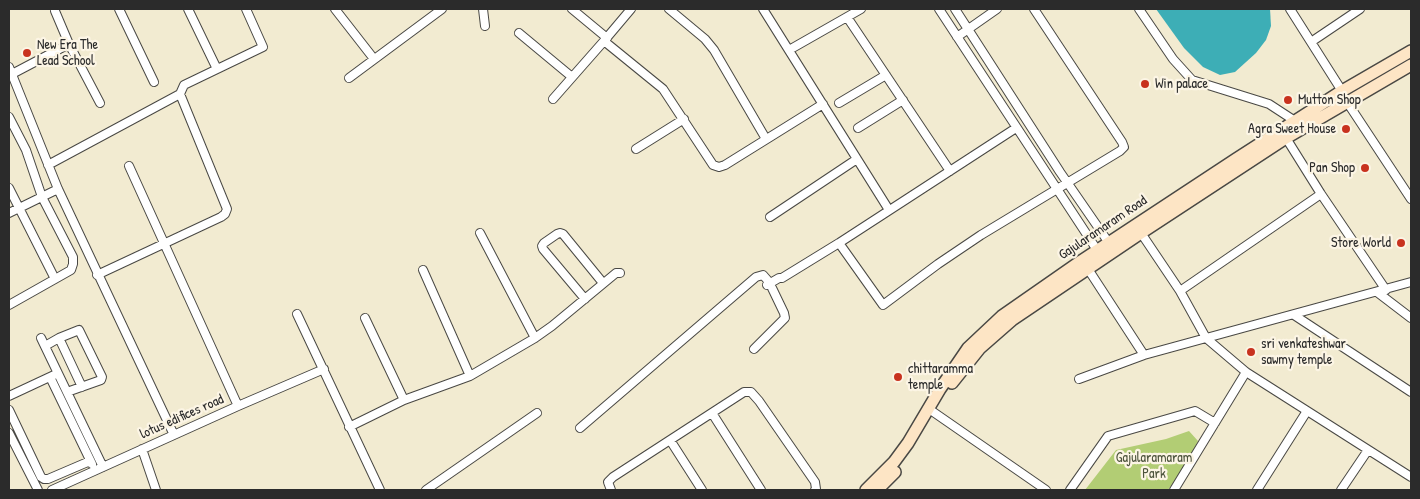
<!DOCTYPE html>
<html>
<head>
<meta charset="utf-8">
<style>
	body { margin:0 }
	#map { position:relative; width:1420px; height:499px; overflow:hidden; background:#f2ebd1; font-family:"Patrick Hand",sans-serif }
	canvas { display:block }
	.frame { position:absolute; inset:0; border:10px solid #2b2b2b; pointer-events:none }
</style>
</head>
<body>
<div id="map">
<canvas width="1420" height="499"></canvas>
<div class="frame"></div>
</div>
<script>
const c = document.querySelector('canvas').getContext('2d');
c.lineJoin = 'round';
function fillPath(path, color) { c.fillStyle = color; c.fill(path, 'evenodd'); }
const toPath = rows => new Path2D(rows.map(r => 'M' + r).join(''));
function trace(path, color, width, dash) { c.strokeStyle = color; c.lineWidth = width; c.lineCap = dash ? 'butt' : 'round'; c.setLineDash(dash || []); c.stroke(path); }
function write(font, color, halo, rows, align = 'center') {
  c.font = font + ' "Patrick Hand",sans-serif'; c.lineWidth = 4.5; c.setLineDash([]); c.textBaseline = 'middle'; c.strokeStyle = halo; c.fillStyle = color; for (const [text, x, y, turn = 0] of rows) {
    c.save(); c.translate(x, y); c.rotate((+turn || 0) * Math.PI / 180); c.textAlign = isNaN(turn) ? turn : align; if (halo) c.strokeText(text, 0, 0); c.fillText(text, 0, 0); c.restore();
  }
}
fillPath(toPath([
	[1189,431,1198,441,1186,465,1168,490,1085,490,1116,450,1166,439]
]), '#b2cd74');
fillPath(toPath([
	[1156,9,1270,9,1271,26,1266,40,1256,53,1235,72,1220,75,1203,67,1184,48]
]), '#3daeb6');
const street = toPath([
	[119,9,154,82],
	[188,9,217,69],
	[335,9,374,59],
	[483,9,485,26],
	[572,9,607,38],
	[631,9,604,41,663,89,713,165,719,167,725,165,823,104],
	[669,9,705,39,714,50,766,139],
	[763,9,889,210],
	[939,9,1097,250],
	[955,9,1060,172,1109,243],
	[1139,9,1173,59,1192,80,1269,104,1295,121],
	[1290,9,1342,91],
	[55,11,69,44,100,103],
	[847,17,950,171],
	[519,33,572,77],
	[957,37,997,9],
	[1311,42,1360,9],
	[789,50,861,9],
	[9,67,58,189,174,435],
	[12,74,69,44],
	[349,78,442,9],
	[553,99,604,41],
	[1347,102,1411,199],
	[839,103,886,75],
	[9,117,26,150,42,197,73,257,73,264,71,270,9,305],
	[858,128,903,100],
	[1286,138,1321,194,1386,290],
	[636,149,684,119],
	[48,165,180,94],
	[129,166,238,406],
	[9,188,55,279],
	[9,213,58,189],
	[770,217,857,159],
	[480,233,535,338],
	[1141,233,1180,291,1206,338,1246,372,1411,477],
	[839,243,883,305,938,264,981,235,1120,151,1124,147,1122,142,1034,9],
	[1088,269,1144,355],
	[97,275,221,217,225,214,227,209,180,94,184,85,263,47,246,9],
	[767,285,779,278,782,278,839,243,1016,128],
	[1180,291,1321,194],
	[1377,292,1411,318],
	[585,299,543,249,542,246,544,243,557,234,560,233,563,234,603,283],
	[297,314,380,490],
	[1294,315,1411,392],
	[365,318,404,400],
	[41,338,103,467],
	[59,338,82,387],
	[45,346,59,338,79,330,102,377,101,380,67,392],
	[754,349,785,318,784,313,772,288],
	[470,376,535,338,552,326,616,273,620,273],
	[50,377,92,464],
	[1079,379,1144,355,1411,282],
	[9,396,54,375],
	[929,409,1046,490],
	[9,410,41,477,44,479,48,479,90,461],
	[712,413,761,490],
	[349,427,404,400,470,376,423,270],
	[580,428,756,277,763,275,770,283],
	[9,433,38,490],
	[670,440,702,490],
	[142,449,156,490],
	[52,490,238,406,324,369],
	[426,490,537,413],
	[611,490,608,482,613,477,744,392,751,392,759,401,815,482,816,489,815,490],
	[1070,490,1108,436,1195,411,1215,423],
	[1174,490,1246,372],
	[1257,490,1307,411],
	[1341,490,1368,450]
]);
const secondary = toPath([
	[952,383,980,348,1012,320,1141,233,1286,138,1411,65],
	[866,490,894,462,908,443,940,389,968,348,1002,316,1081,261,1236,159,1342,91,1411,51],
	[877,490,895,472]
]);
trace(street, '#494844', 10);
trace(secondary, '#494844', 14);
trace(street, '#fff', 8);
trace(secondary, '#fde5c5', 11);
for (const [x, y, r, color] of [
	[27,53,5,"#c8321e"],
	[1145,84,5,"#c8321e"],
	[1288,100,5,"#c8321e"],
	[1346,129,5,"#c8321e"],
	[1365,168,5,"#c8321e"],
	[1401,243,5,"#c8321e"],
	[1251,352,5,"#c8321e"],
	[898,377,5,"#c8321e"]
]) { const dot = new Path2D(); dot.arc(x, y, r, 0, 2 * Math.PI); c.fillStyle = color; c.fill(dot); trace(dot, '#fcf5e5', 2); }
write('14px', '#2b2b2b', '#fcf5e5', [
	["New Era The",37,45],
	["Lead School",37,61],
	["Win palace",1155,84],
	["Mutton Shop",1298,100],
	["Agra Sweet House",1336,129,"right"],
	["Pan Shop",1355,168,"right"],
	["Store World",1391,243,"right"],
	["sri venkateshwar",1261,344],
	["sawmy temple",1261,360],
	["chittaramma",908,369],
	["temple",908,385]
], 'left');
write('14px', '#2b2b2b', '#fcf5e5', [
	["Gajularamaram Road",1103,228,-34],
	["lotus edifices road",182,417,-24]
]);
write('14px', '#4d543d', '#fcf5e5', [
	["Gajularamaram",1154,458],
	["Park",1154,474]
]);
</script>
</body>
</html>
